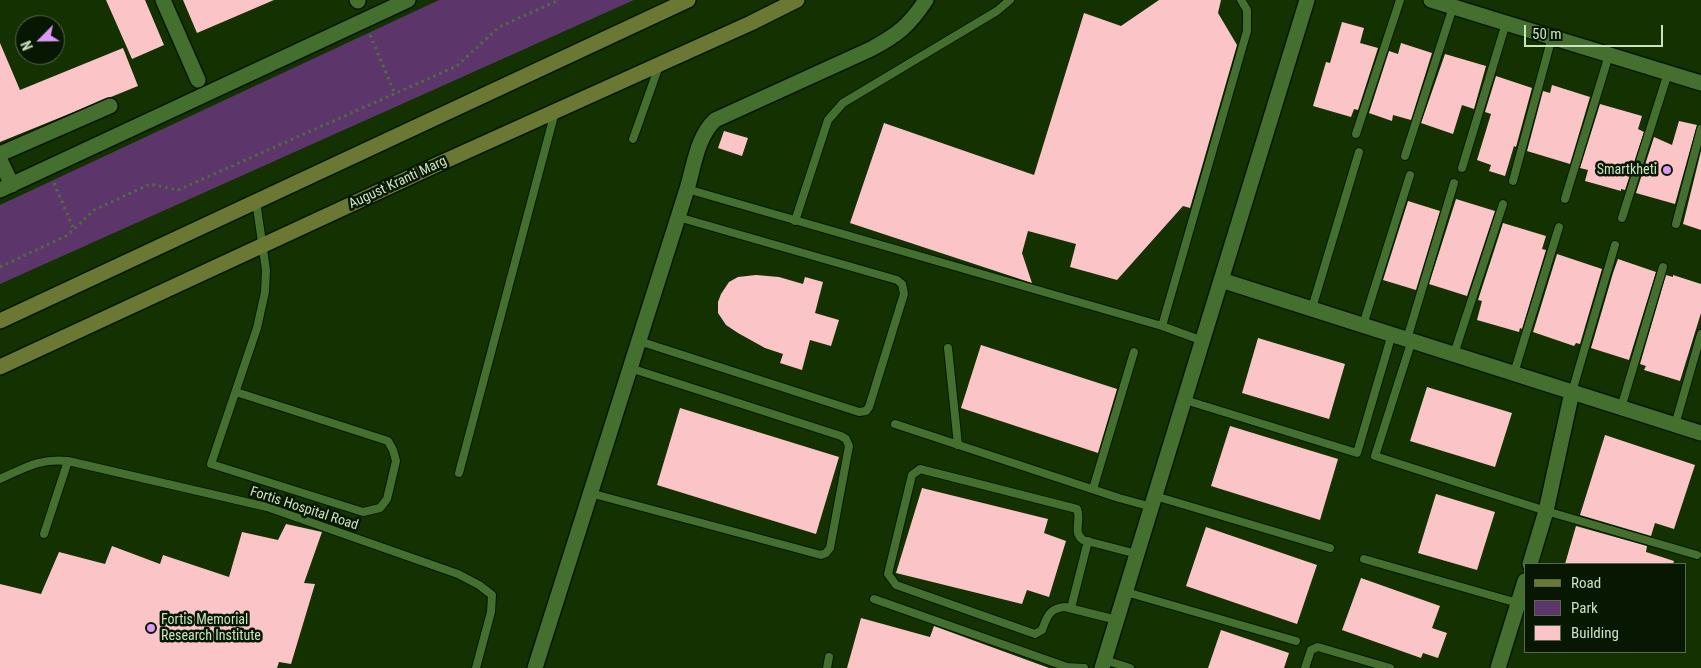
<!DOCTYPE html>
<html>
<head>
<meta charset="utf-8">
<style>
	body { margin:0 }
	#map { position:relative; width:1701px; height:668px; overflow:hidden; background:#143201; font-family:"Roboto Condensed",sans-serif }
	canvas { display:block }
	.legend { position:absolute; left:1524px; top:563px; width:162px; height:90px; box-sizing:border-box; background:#071701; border:1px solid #55694e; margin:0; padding:6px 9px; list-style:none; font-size:15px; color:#cbe3c1 }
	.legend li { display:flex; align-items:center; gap:10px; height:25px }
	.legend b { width:25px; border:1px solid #55694e }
	.north { position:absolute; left:15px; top:15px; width:50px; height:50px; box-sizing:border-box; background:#071701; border:1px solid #55694e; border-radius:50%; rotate:247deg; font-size:14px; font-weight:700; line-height:20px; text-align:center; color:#cbe3c1 }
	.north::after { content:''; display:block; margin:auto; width:18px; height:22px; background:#db99f5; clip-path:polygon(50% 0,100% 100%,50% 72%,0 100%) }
	.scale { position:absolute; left:1524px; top:25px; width:139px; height:22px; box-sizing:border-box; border:2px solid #cbe3c1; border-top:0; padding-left:6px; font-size:15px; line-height:18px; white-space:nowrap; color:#cbe3c1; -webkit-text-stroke:4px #071701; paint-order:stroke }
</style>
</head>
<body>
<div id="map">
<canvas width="1701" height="668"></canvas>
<ul class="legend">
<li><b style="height:6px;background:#6a7834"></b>Road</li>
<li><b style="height:14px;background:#5c356b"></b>Park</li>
<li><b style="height:14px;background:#fbc4c6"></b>Building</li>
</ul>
<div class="north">N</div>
<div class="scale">50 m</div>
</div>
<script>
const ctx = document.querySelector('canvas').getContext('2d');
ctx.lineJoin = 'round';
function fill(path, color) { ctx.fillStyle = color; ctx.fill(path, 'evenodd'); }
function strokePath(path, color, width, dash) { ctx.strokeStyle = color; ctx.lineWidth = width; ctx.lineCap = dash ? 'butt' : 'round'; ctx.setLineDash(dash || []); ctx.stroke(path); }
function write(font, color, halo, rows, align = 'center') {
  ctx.font = font + ' "Roboto Condensed",sans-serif'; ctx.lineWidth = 5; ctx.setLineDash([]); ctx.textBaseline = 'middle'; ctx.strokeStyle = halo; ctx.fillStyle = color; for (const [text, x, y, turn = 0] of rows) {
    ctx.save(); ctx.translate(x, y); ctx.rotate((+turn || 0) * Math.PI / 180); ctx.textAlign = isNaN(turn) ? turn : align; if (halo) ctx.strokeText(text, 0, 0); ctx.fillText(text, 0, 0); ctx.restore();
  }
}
fill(new Path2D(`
	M439,0H634L0,284V205Z`), '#5c356b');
fill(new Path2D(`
	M106,0H145L164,45L132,59Z
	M183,0H274L197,33Z
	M1159,0H1221L1218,13L1237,45L1190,208L1183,206L1117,280L1070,267L1076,244L1028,231L1022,253L1032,283L850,223L884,123L1034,175L1084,13L1121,26Z
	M1342,22L1364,28L1360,43L1378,48L1358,110L1354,109L1351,117L1313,106L1326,62L1330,63Z
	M0,43L20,90L123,48L138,86L0,142Z
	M1401,43L1432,53L1411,120L1393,115L1392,121L1369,113L1389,51L1398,54Z
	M1445,54L1486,66L1474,109L1462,105L1453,134L1421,123Z
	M1496,76L1532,88L1516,147L1514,146L1505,176L1489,171L1491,165L1477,160L1491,114L1485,112Z
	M1552,85L1590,97L1570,164L1527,151L1543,91L1550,93Z
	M1600,104L1642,116L1638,129L1644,132L1625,190L1621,189V191L1585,181L1588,170L1580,168Z
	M1679,121L1697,125L1675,204L1636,193L1654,137L1672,145Z
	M724,131L748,138L742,156L718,148Z
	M1701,151V230L1683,224Z
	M1456,199L1495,211L1467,296L1429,284Z
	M1408,201L1440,211L1416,290L1383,280Z
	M1503,223L1546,236L1542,249L1546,250L1522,329L1520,328L1519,332L1477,320L1482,301L1478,300Z
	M1557,254L1602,269L1580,344L1576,343L1574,346L1533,332Z
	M1618,259L1656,272L1629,360L1591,348L1613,273Z
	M756,275L779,277L803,284L805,277L823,282L815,313L839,320L831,346L810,340L802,370L780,363L783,354L765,348L738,333L726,325L718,313V302L721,294L729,282L738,277Z
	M1666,275L1673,277V275L1701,284V313L1680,381L1644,370L1646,366L1640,364Z
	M1258,338L1345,364L1329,419L1242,393Z
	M981,345L1117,389L1098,453L961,408Z
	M1427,387L1512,413L1495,467L1410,441Z
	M680,408L839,457L816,534L657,485Z
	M1230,426L1338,459L1320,520L1211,486Z
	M1605,435L1695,465L1674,529L1655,523L1651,536L1580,515Z
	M922,488L1048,519L1044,533L1066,541L1049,597L1027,590L1022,604L896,573Z
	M1436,494L1495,512L1477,570L1418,553Z
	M286,524L322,532L304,583L315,584L291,664L279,662L277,668H0V584L41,594L59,552L105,564L112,546L160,564L163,555L229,577L242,532L278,540Z
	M1576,526L1647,546L1646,552L1674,561L1673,564H1565Z
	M1206,527L1317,565L1297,624L1186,586Z
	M1361,578L1440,606L1432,628L1447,633L1438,658L1423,653L1421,658L1342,630Z
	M861,618L930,637L934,626L1049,668H847Z
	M1221,630L1289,653L1284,668H1208Z`), '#fbc4c6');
const lane = new Path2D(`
	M1356,134L1400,0
	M633,139L659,66
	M1405,156L1453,7
	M1462,168L1506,23
	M1513,181L1552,37
	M687,189L1162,326L1203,341
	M1565,199L1609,55
	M1622,218L1668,73
	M795,221L828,120L843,103L997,11L1010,0
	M1676,224L1701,129
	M1312,308L1359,152
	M1363,325L1410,175
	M1162,326L1247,31V10L1241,0
	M1407,339L1454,183
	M1412,340L1375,456L1546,511L1697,555
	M639,341L859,412L866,411L869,407L904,294L902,284L897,280L678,217
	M948,348L958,445
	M1454,354L1503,204
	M1514,373L1559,227
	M236,392L388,441L393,450L396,461L387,499L380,508L363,512L211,464L257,328L265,292L266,270L256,201
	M1572,392L1615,245
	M1185,400L1357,453L1392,334
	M1621,408L1663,267
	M895,424L1119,498L1152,507
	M1675,425L1701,334
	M459,473L555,112
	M0,479C25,468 39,458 68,461L267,507L458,574L479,585L492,595L491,612L476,668
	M1093,489L1134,352
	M590,493L821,555L826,553L830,548L849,446L846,439L841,436L630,368
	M1155,496L1330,548
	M44,534L68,461
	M1364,559L1521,604
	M1126,592L1296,641
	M874,599L1067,667L1084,668
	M1071,608L1088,541
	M1117,620L1065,607C1049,608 1047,617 1042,630L1035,634L896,585L888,574L912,475L920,469L1077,509C1082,520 1072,532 1083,540L1137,554
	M1105,660L1130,668
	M827,668L829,657
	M1305,668L1311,650L1318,647L1390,668`);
const street = new Path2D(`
	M163,0L198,80
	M357,0L358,1
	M1431,0L1701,83
	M0,154L110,106
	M0,160L12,185
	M0,190L408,0
	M1221,280L1701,433
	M1530,564L1546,511L1572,392
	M535,668L687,189C694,166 697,137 715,120L871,49C897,35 909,26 926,0
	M1102,668L1307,0
	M1498,668L1525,581`);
const secondary = new Path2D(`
	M0,321L688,0
	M0,367L434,166L751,23L797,0`);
strokePath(lane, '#041800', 10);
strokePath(street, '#041800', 18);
strokePath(secondary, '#041800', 18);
strokePath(new Path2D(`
	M370,35L395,94
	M54,183L74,230
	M0,267L68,235L94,210L150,184L178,190L457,66L499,27L559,0`), '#506c3f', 3, [2.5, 4]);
strokePath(lane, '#456f2f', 8);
strokePath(street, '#456f2f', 15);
strokePath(secondary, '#6a7834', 15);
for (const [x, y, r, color] of [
	[1667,170,5,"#db99f5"],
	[151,628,5,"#db99f5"]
]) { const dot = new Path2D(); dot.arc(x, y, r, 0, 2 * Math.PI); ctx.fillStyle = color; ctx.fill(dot); strokePath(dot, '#071701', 2); }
write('14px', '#cbe3c1', '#071701', [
	["Smartkheti",1657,170],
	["Fortis Memorial",161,620,"left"],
	["Research Institute",161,636,"left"]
], 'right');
write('14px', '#cbe3c1', '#071701', [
	["August Kranti Marg",398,183,-25],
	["Fortis Hospital Road",304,509,18]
]);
</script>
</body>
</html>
